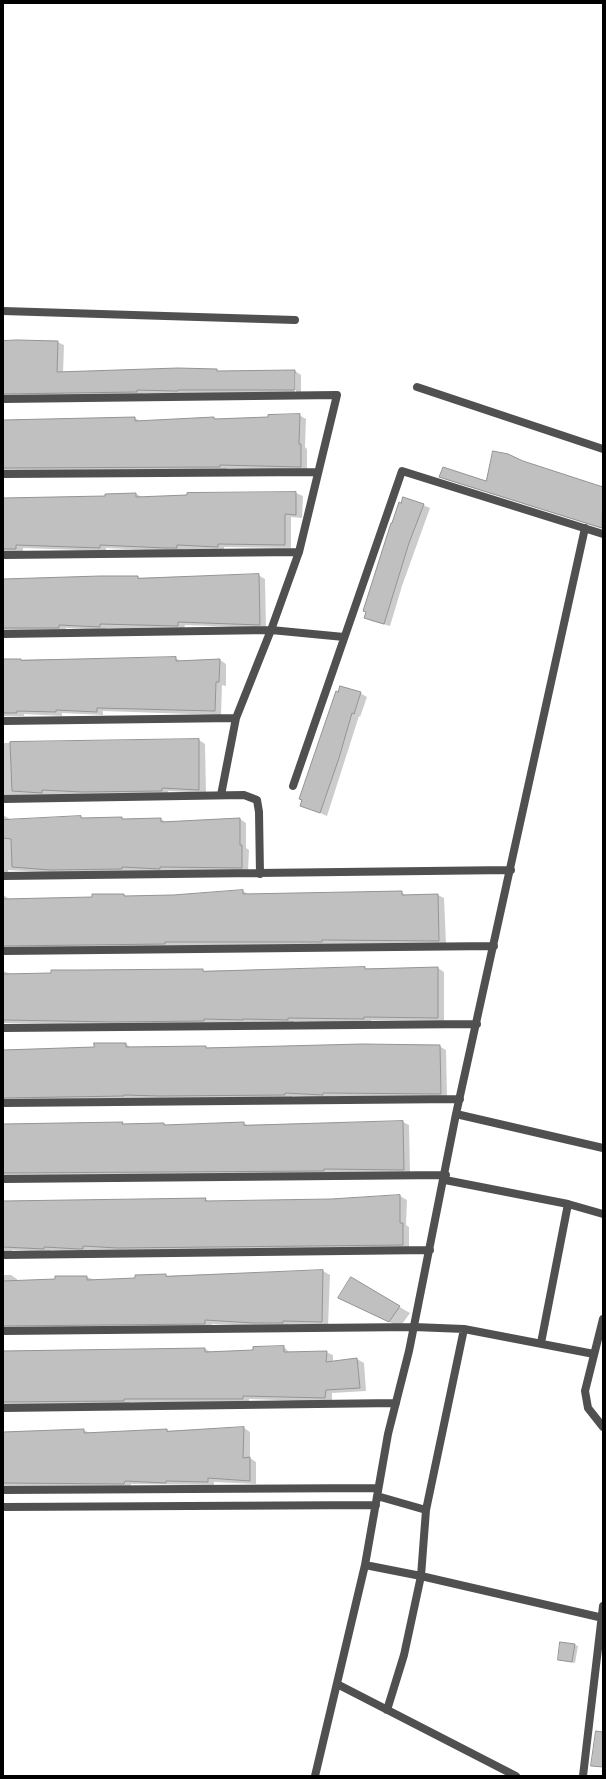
<!DOCTYPE html>
<html>
<head>
<meta charset="utf-8">
<style>
	body { margin:0 }
	#map { position:relative; width:606px; height:1779px; overflow:hidden; background:#fff; font-family:Montserrat,sans-serif }
	canvas { display:block }
	.frame { position:absolute; inset:0; border:4px solid #000; pointer-events:none }
</style>
</head>
<body>
<div id="map">
<canvas width="606" height="1779"></canvas>
<div class="frame"></div>
</div>
<script>
const ctx = document.querySelector('canvas').getContext('2d');
ctx.lineJoin = 'round';
function fill(path, color) { ctx.fillStyle = color; ctx.fill(path, 'evenodd'); }
function strokePath(path, color, width, dash) { ctx.strokeStyle = color; ctx.lineWidth = width; ctx.lineCap = dash ? 'butt' : 'round'; ctx.setLineDash(dash || []); ctx.stroke(path); }
fill(new Path2D(`
	M3,342H57L64,345L63,373L216,370L221,372L295,371L301,375V393H296V374H294V393L184,395L143,393V395L3,397Z
	M299,415L306,419L305,447L307,449V470L227,468V470L3,474V422L135,418L140,421L213,418L217,419L269,418Z
	M538,467L603,488V529L447,480L441,477L487,482Z
	M296,493L303,496L302,518L291,517V548L224,547V550L183,549V551H172L106,548V551L23,548V553L3,552V499L106,497L136,494L142,497L188,496V494Z
	M423,505L430,508L402,586L390,626L371,621L365,617L367,612L364,611L391,524Z
	M258,575L265,579L266,628L185,625L184,629L106,628V630L66,628V631L3,632V580L100,577H138L141,579Z
	M175,658L181,661L220,660L226,664V686L222,685L221,715L103,711V715L62,713V716L24,714V716H3V660Z
	M360,693L367,697L360,717L359,716L327,816L301,805Z
	M199,740L205,744L206,793L168,791V794L3,795V743Z
	M5,816L11,820L81,817L85,819L122,818L126,820L161,819L166,822L240,819L246,823V848L249,850L248,871L166,870V872L57,873L8,870V874H3V817Z
	M243,891L250,895L401,892L407,896L438,895L444,898L446,944L3,949V895L11,900L93,898L124,895L128,897L173,896Z
	M438,968L444,972V1021L371,1020V1023L294,1021V1023L120,1025L3,1023V971L13,975L202,970L206,972L282,969Z
	M126,1044L132,1048L439,1046L446,1050L447,1097L330,1096V1098L292,1096V1098L167,1099L130,1098V1100L3,1103V1050L95,1048Z
	M403,1122L409,1125L410,1173L331,1172V1174L3,1178V1125L122,1123L126,1125L164,1124L167,1126L244,1123L249,1126Z
	M400,1196L407,1200L406,1225L409,1227V1248L124,1251L89,1250V1252L50,1250V1252L12,1250V1253H3V1202L205,1199L211,1202L331,1200Z
	M323,1271L330,1275L328,1326L289,1324V1326H261L212,1324V1327L3,1330V1275H11L17,1279V1281L56,1280L87,1277L94,1280L136,1279L166,1275L169,1277Z
	M351,1279L410,1313L400,1327L339,1298Z
	M284,1347L290,1353L326,1352L333,1355V1363L357,1359L364,1363L366,1391L332,1393V1402L249,1399V1403L130,1402V1404L3,1406V1351L205,1349L211,1352L254,1351V1348Z
	M244,1428L250,1432V1458L256,1462V1484L214,1482V1485L131,1484V1487L3,1488V1432L6,1433L83,1430L90,1433L167,1430L171,1432Z
	M575,1645L578,1646L575,1663L559,1660Z`), '#0003');
const building = new Path2D(`
	M17,340L58,341L57,372L178,368L217,369V371L295,370V390H178V391H174L137,390V392L3,394V341Z
	M300,414L299,444H301V467L220,465V467L3,468V420L135,417V421L214,417V419L268,417V415Z
	M493,451L508,454L523,461L603,487L602,528L439,477L443,467L486,481Z
	M296,492V515L285,514V545L218,544V547L177,545V548H165L100,545V548L16,545V549H3V498L105,496V494L136,493V497L187,495V493Z
	M403,497L424,504L409,543L384,624L364,618L366,612L363,611L391,523H392L399,502L401,503Z
	M259,574L260,625L178,622V626L100,624V627L59,625V628H3V579L100,576H138V578Z
	M176,657V661L220,659L219,682H216L215,711L97,708V712L56,710V712L17,711V713H3V659H21V660Z
	M340,686L361,692L354,714L352,713L339,758L320,813L300,806L302,800L299,799L336,691L338,692Z
	M199,739V790L162,788V791L82,792L42,790V793L12,791L10,742Z
	M81,816V818L122,817V819L161,818V822L240,818V845H242V868L160,867V869L122,867V869L50,870L12,867L11,839L3,838V820Z
	M243,890V894L402,891V895L438,894L439,941L322,940V942H165V944L3,946V899L92,897V894H124V896L173,895Z
	M365,967V969L438,967V1018L364,1017V1019L288,1018V1020L243,1019V1020L204,1019V1021L113,1022L3,1020V974L51,973V970H83L203,969V971Z
	M94,1043H126V1047L206,1046V1048L362,1044L440,1045L441,1094L323,1093V1095L285,1093V1095L160,1096L124,1095V1096L3,1098V1050L94,1047Z
	M403,1121L404,1170L324,1169V1171L3,1173V1124L123,1122L122,1124L164,1123V1125L244,1122V1125Z
	M400,1195V1223H403V1245L117,1248L83,1246V1249H79L44,1247V1249L3,1247V1201L206,1198L205,1201L331,1199Z
	M323,1270L322,1322L283,1321V1323H254L205,1320V1324L3,1326V1281L55,1279V1276H87V1280L135,1278V1275L166,1274V1276Z
	M351,1277L400,1306L389,1322L338,1298Z
	M284,1346V1352L327,1351L326,1362L357,1358L360,1388L326,1390L325,1398L243,1396V1399H124V1401L3,1402V1351L205,1348V1352L253,1350V1347Z
	M244,1427L243,1458L250,1457V1481L208,1478V1482L166,1481V1483L125,1481L124,1484L3,1483V1432L84,1429V1433L167,1429V1431Z
	M560,1642L575,1644L572,1662L558,1660Z
	M596,1731L603,1732V1767L591,1766Z`);
fill(building, '#c0c0c0');
strokePath(building, '#949494', 1);
strokePath(new Path2D(`
	M3,311L295,320
	M417,387L603,449
	M3,399L337,395L299,552L271,630L236,718L221,795
	M3,474L318,472
	M3,555L299,552
	M3,634L271,630L344,637
	M3,721L236,718
	M293,786L402,471L603,534
	M3,799L244,795L257,800L259,812L260,874
	M3,876L511,870
	M3,951L494,946
	M3,1028L477,1024
	M3,1103L460,1099
	M456,1114L603,1148
	M3,1179L446,1175
	M445,1180L568,1204L603,1214
	M3,1255L430,1250
	M603,1319L585,1391L588,1408L603,1427
	M464,1329L594,1354
	M3,1331L414,1327L464,1329L426,1510L421,1576L404,1655L387,1710
	M541,1343L568,1204
	M3,1408L396,1403
	M3,1490L378,1488
	M377,1496L426,1510
	M3,1507L376,1505
	M365,1565L421,1576L603,1618
	M337,1684L516,1776
	M315,1776L365,1565L388,1434L409,1351L456,1114L585,528
	M583,1776L603,1606`), '#505050', 8);
</script>
</body>
</html>
